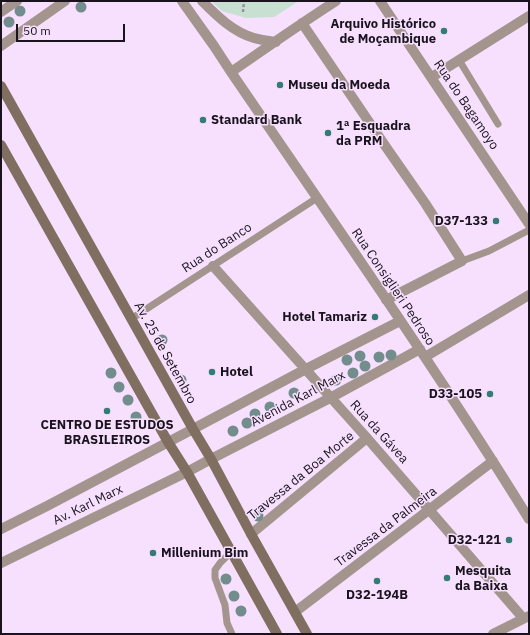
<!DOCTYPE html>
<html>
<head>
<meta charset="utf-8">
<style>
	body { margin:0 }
	#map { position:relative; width:530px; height:635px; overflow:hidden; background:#f6e0fe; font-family:"IBM Plex Sans",sans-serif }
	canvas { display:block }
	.frame { position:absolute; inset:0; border:2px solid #1a121d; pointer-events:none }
	.scale { position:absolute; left:16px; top:24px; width:109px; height:18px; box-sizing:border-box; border:2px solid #1a121d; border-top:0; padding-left:5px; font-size:12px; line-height:14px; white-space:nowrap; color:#1a121d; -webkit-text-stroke:3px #f6e0fe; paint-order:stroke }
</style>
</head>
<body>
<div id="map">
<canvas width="530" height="635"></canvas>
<div class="frame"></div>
<div class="scale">50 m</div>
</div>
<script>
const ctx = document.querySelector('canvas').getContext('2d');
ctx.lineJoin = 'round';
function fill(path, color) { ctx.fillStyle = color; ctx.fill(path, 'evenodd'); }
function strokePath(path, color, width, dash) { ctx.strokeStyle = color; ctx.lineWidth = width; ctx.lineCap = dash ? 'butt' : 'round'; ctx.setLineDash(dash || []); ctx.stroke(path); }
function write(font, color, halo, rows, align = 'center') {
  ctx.font = font + ' "IBM Plex Sans",sans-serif'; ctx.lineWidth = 3; ctx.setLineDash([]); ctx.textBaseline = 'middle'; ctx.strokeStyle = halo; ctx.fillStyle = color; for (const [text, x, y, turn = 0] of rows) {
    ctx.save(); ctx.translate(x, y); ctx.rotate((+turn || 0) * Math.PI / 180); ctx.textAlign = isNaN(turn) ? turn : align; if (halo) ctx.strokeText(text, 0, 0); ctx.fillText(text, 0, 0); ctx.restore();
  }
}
fill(new Path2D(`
	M211,1H299L274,17L246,18L222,11Z`), '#c7e0d2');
strokePath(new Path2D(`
	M243,12L244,1`), '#9c8ca2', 2.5, [3, 2]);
strokePath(new Path2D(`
	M459,60L498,124
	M462,261L489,251L529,230
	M131,319L317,198
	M231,552L220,563L215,570V578L225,605L227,623L232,634`), '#a3958d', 7);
strokePath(new Path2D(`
	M182,1L214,46L231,72C332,220 435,367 529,519
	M202,1C217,16 233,32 254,38C261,40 269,41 276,42
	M380,1L529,224
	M1,12L17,1
	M302,23L386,147L425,203L462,261L386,300
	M1,46L65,1
	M231,72C266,48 300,24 336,1
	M432,77L529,16
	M213,266L367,438L523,618
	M425,357L529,295
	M193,429L306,369L400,321
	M211,459L330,398L420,349
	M251,534L367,438
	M295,612L493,461
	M493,634L529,616`), '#a3958d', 10);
strokePath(new Path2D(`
	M1,529L47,506L193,429
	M1,563L187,472L211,459`), '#a3958d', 10);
strokePath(new Path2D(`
	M1,86L193,429L211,459L251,534L307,634
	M1,145L168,442L187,472L277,634`), '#806e61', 10);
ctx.fillStyle = '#738d8d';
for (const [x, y] of [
	[81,7],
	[20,11],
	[9,22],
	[162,340],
	[391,355],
	[360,356],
	[379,357],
	[347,360],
	[365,366],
	[111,373],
	[353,373],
	[181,380],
	[336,380],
	[119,387],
	[294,393],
	[128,400],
	[270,407],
	[255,414],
	[136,417],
	[247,423],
	[233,431],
	[258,516],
	[226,579],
	[234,596],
	[241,611]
]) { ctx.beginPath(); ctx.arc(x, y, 5.5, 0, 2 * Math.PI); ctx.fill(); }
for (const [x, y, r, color] of [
	[444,31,4,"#337b74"],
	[280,85,4,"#337b74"],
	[203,120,4,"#337b74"],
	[328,133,4,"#337b74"],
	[496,221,4,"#337b74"],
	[375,317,4,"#337b74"],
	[212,372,4,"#337b74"],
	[490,394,4,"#337b74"],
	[107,411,4,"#337b74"],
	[509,540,4,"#337b74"],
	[153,553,4,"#337b74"],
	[447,578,4,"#337b74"],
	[377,581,4,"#337b74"]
]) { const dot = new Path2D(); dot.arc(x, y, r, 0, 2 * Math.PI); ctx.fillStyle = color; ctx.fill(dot); strokePath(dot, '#f6e0fe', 1.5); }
write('bold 13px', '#1a121d', '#f6e0fe', [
	["Arquivo Histórico",436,24,"right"],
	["de Moçambique",436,39,"right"],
	["Museu da Moeda",288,85],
	["Standard Bank",211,120],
	["1ª Esquadra",336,126],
	["da PRM",336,141],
	["D37-133",488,221,"right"],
	["Hotel Tamariz",367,317,"right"],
	["Hotel",220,372],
	["D33-105",482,394,"right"],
	["CENTRO DE ESTUDOS",107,425,"center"],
	["BRASILEIROS",107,440,"center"],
	["D32-121",501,540,"right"],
	["Millenium Bim",161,553],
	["Mesquita",455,571],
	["da Baixa",455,586],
	["D32-194B",377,595,"center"]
], 'left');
write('13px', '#1a121d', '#f6e0fe', [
	["Rua do Bagamoyo",466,105,56],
	["Rua do Banco",217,248,-33],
	["Rua Consiglieri Pedroso",393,287,56],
	["Av. 25 de Setembro",165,353,61],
	["Avenida Karl Marx",298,399,-28],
	["Rua da Gávea",379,432,48],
	["Travessa da Boa Morte",301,476,-39],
	["Av. Karl Marx",88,505,-26],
	["Travessa da Palmeira",386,527,-37]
]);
</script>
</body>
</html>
